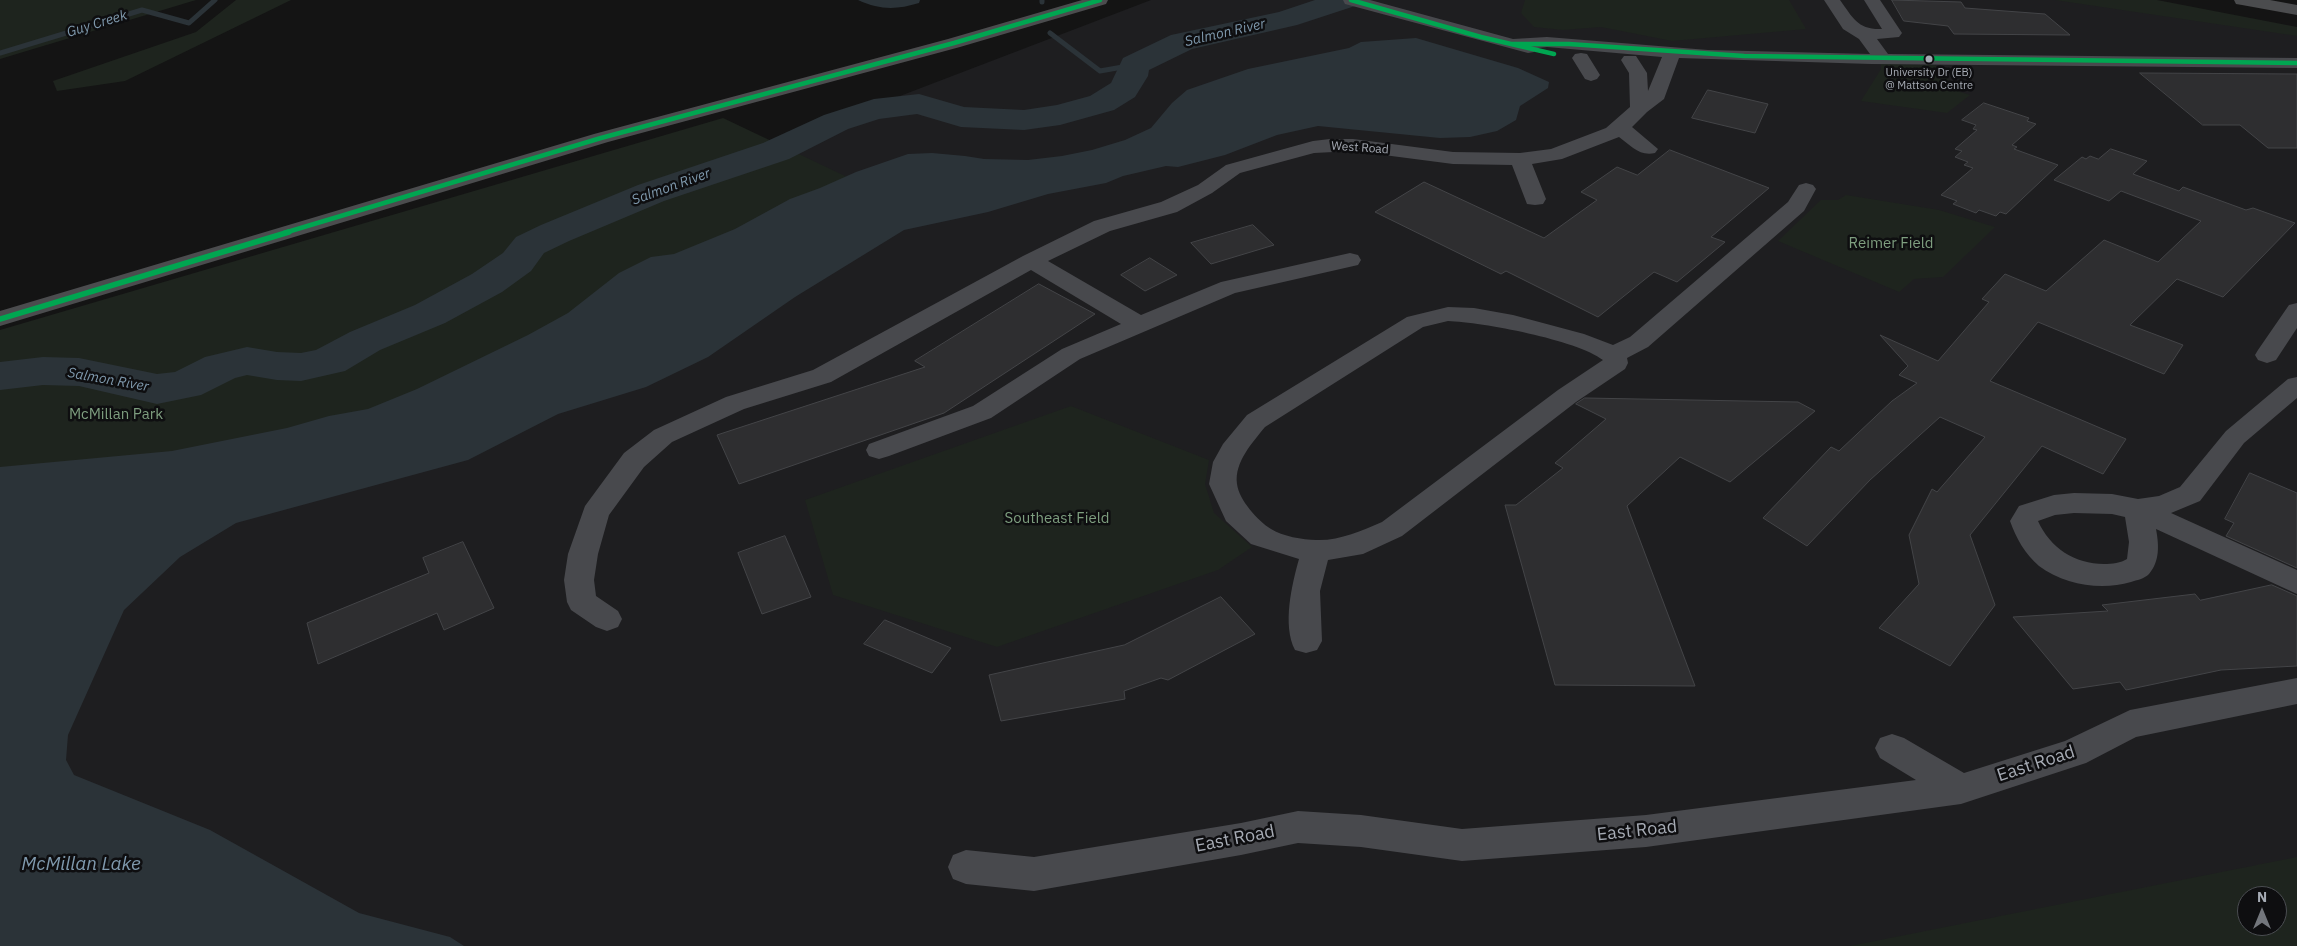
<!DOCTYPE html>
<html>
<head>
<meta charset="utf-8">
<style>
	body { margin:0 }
	#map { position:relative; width:2297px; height:946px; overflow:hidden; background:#141414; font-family:"IBM Plex Sans",sans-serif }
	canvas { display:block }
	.north { position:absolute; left:2237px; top:886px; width:50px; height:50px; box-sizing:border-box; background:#0e0e10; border:1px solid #4b4d52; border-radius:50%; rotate:0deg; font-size:14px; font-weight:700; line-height:20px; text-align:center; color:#a6abb4 }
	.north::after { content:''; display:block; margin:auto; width:18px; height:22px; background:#73767c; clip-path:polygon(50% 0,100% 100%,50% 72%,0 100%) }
</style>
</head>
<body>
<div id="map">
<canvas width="2297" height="946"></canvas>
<div class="north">N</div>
</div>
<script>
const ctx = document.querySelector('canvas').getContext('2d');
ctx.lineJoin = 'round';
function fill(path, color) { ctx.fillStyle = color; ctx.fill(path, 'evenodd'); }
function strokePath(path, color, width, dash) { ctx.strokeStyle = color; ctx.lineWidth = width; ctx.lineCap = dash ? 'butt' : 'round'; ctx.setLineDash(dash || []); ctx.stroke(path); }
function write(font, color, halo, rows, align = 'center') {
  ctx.font = font + ' "IBM Plex Sans",sans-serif'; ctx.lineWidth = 5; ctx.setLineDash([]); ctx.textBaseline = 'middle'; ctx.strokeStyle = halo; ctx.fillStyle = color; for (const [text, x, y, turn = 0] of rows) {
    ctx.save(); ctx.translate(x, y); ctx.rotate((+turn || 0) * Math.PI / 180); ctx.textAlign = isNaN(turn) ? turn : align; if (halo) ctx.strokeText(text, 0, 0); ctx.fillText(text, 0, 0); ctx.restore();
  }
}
fill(new Path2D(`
	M1151,0H2142L2297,29V946H0V613L776,151L832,122ZM2247,896H2277V926H2247Z`), '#1e1e20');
fill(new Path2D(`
	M0,0H196L0,59Z
	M236,0H291L125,81L57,91L53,81L196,32Z
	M1525,0H1789L1806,29L1672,41L1601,27L1563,30L1534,27L1521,13Z
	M2055,0H2157L2297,27V36Z
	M1881,64L1935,65L1960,92L1970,95L1947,113L1861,101L1881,69Z
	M723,118L883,194L0,613V330Z
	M1846,195L1939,210L1995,227L1943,277L1914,279L1899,292L1778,241L1821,200H1838Z
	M1071,406L1209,460L1205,484L1214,513L1252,547L1218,570L997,647L833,595L805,500Z
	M2297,857V946H1850ZM2247,896H2277V926H2247Z`), '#1e241e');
fill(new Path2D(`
	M858,0H920L919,3C896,10 880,10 858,0Z
	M1416,38L1518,68L1549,82L1548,88L1520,106L1516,120L1497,131L1470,137L1440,138L1318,126L1277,135L1225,155L1178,167L1166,166L1123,176L1106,183L1048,194L988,212L904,230L795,297L708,357L646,387L558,414L468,460L236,523L180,557L124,610L68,735L66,760L74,775L210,830L359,913L450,937L464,946H0V467L172,451L287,428L329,416L368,409L417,389L528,335L568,313L619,273L651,257L674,254L735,229L790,199L820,188L856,172L908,154L932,153L965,156L984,159L1028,160L1062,156L1092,150L1125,140L1151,128L1172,103L1187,90L1248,69L1349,48L1361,42Z`), '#2b3338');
strokePath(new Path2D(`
	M1042,0V2
	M1050,33L1100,71L1134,65
	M0,53L142,10L189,23L215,0`), '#2b3338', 5);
fill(new Path2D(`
	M1315,0H1360L1355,6L1297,25L1192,49L1149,70L1148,76L1135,97L1114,110L1060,125L1024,130L961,127L917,114L879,119L848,129L789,159L664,201L569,241L544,253L531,271L502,292L445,323L380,350L345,371L301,381L277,380L247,375L235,378L201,395L157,404L79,386L43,385L0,390V362L43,357L79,358L157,374L175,372L205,357L247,347L277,352L301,353L316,350L350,332L415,305L472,274L503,253L516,237L541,225L638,185L763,143L824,115L874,99L919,94L964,107L1024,110L1057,105L1090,96L1111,83L1123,58L1171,35L1279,12Z`), '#2b3338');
const building = new Path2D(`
	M1892,0L1961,2L1965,8L2045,14L2070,35L1954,34L1948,26L1904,21Z
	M2140,73L2297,74V148H2268L2240,125H2203Z
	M1708,90L1768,104L1755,133L1692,118Z
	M1984,103L2029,118L2027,121L2036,124L2012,145L2017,147L2014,149L2058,165L2006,214L2000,212L1996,216L1979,210L1976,213L1953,204L1957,201L1941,195L1973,168L1964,165L1968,162L1955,157L1962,151L1955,149L1977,130L1973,129L1976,125L1962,120Z
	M2111,149L2147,161L2133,174L2179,191L2183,187L2246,210L2253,208L2295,223L2223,297L2177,279L2130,325L2183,345L2164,374L2038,322L1990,381L2126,439L2103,474L2042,446L1970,535L1995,605L1950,666L1879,628L1919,584L1909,535L1932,489L1937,492L1985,437L1940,417L1870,480L1807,546L1763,518L1831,447L1839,451L1892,401L1917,383L1899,375L1908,366L1880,335L1938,361L1989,302L1982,299L2005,274L2046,291L2104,240L2158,262L2201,221L2121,191L2109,201L2054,180L2082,157L2086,159L2090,156L2098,159Z
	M1670,150L1769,188L1711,237L1725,242L1677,282L1654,272L1598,317L1506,271L1501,274L1375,212L1424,182L1544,238L1597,200L1581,192L1617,167L1637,175Z
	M1253,225L1274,245L1211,264L1191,243Z
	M1150,258L1177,275L1145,291L1121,275Z
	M1039,284L1095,314L944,413L739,484L717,435L925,367L915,361Z
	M1585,398L1798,402L1815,411L1730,482L1680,457L1627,506L1695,686L1555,685L1505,505H1516L1563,468L1555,463L1606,419L1576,404Z
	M2250,473L2297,493V568L2226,536L2234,523L2225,519Z
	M785,536L811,597L762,614L738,553Z
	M463,542L494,608L444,630L437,613L318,664L307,623L429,573L423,558Z
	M2272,585L2297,596V666L2221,670L2126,690L2120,682L2073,689L2013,617L2108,611L2102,605L2195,594L2200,600Z
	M1221,597L1255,634L1168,680L1161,678L1124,691L1125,699L1001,721L989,675L1124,645Z
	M885,620L951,648L932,673L864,644Z`);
fill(building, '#2e2e30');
strokePath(building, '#434447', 1);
fill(new Path2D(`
	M1343,0H1370L1513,39L1547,37L1708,50L1870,54L1859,39L1843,29L1824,0H1840C1853,18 1858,30 1882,29L1864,0H1880L1902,33L1899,37L1877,39L1888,54L2297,58V68L1871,64L1679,58L1664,99L1647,112L1632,127L1658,149L1655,153C1640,157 1630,145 1619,137L1562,159L1532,164L1546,199L1543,204L1535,205L1527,204L1512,165L1453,164L1353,151L1314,153L1240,173L1212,193L1177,212L1110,231L1048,261L1141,315L1221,282L1350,253L1358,255L1361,260L1358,265L1235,293L1080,359L991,418L889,456L879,459L869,456L866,450L869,444L973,406L1062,349L1121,324L1031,270L831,382L744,409L672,442L644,467L609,515L598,554L594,580L596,596L618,611L622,619L618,627L607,631L596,627L571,610L567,602L564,580L568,554L585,506L624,453L654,430L726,397L813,370L1023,256L1094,221L1161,202L1198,185L1226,165L1313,141L1330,139H1353L1453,152L1520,153L1551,149L1606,128L1630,107L1629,73L1621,60L1624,56H1636L1647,73L1648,91L1662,57L1547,47L1537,48L1534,52L1528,53L1345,4Z
	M1581,53L1587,54L1600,75L1597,79L1591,81L1585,79L1572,58L1575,54Z
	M1806,183L1813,185L1816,189L1804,211L1648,347L1627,358L1628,363L1625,369L1576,402L1402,536L1363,554L1328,560L1320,591L1322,641L1317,650L1306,653L1295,650C1282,625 1292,584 1299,559L1251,544L1226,521L1209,484L1213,462L1223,444L1247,415L1407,317L1448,307L1474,308L1513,315L1584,334L1613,345L1630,337L1788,202L1799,185ZM1448,321C1482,322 1577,340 1603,360L1558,390L1382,522C1361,531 1339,541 1316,540C1303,540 1282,536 1271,529C1258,521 1239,500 1237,484C1234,462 1253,442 1265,427L1423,327Z
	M2297,303V328L2276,360L2267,363L2258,360L2255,355L2258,350L2289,305Z
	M2297,377V398L2244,443L2200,501L2171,513L2297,570V594L2156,529C2159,545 2160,561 2149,574C2144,579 2137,580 2131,582C2101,591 2065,585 2039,566C2025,554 2016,538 2010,521L2019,506L2054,495L2074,493L2112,494L2138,499L2159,496L2180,487L2226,431L2288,379ZM2074,513L2112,514L2125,517L2129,542L2127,559C2121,563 2112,564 2104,564C2075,564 2050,548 2038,521L2055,515Z
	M2297,678V704L2136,737L2086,763L1961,804L1646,847L1462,861L1361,847L1298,843L1241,855L1034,891L966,884L953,879L948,867L953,855L966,850L1034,857L1241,823L1298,811L1361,815L1462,829L1646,815L1916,780L1880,758L1875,748L1880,738L1892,734L1904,738L1964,773L2065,741L2130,710Z`), '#48494d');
fill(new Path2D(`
	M1082,0H1108L1106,4L960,47L608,142L0,326V311L594,134L948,39Z`), '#4b4c4e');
fill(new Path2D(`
	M2234,0H2270L2297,5V15L2242,5L2236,4Z`), '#4b4c4e');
strokePath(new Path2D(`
	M1351,0L1481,37L1554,54
	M1511,44H1569L1744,56L2297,63
	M284,233L601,138L954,43L1100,0`), '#00a651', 4.5);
strokePath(new Path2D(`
	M0,319L289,232`), '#00a651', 5.5);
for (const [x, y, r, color] of [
	[1929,59,4.5,"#a6abb4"]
]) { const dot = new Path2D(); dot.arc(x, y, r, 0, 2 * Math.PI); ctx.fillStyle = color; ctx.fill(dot); strokePath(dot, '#0e0e10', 2); }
write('11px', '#a6abb4', '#0e0e10', [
	["University Dr (EB)",1929,73],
	["@ Mattson Centre",1929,86]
]);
write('12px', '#a6abb4', '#0e0e10', [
	["West Road",1360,148,4]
]);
write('italic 14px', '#7f99ad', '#0e0e10', [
	["Guy Creek",97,24,-17],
	["Salmon River",1225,33,-13],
	["Salmon River",671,187,-20],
	["Salmon River",108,380,10]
]);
write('15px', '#7e9e7f', '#0e0e10', [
	["Reimer Field",1891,244],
	["McMillan Park",116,415],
	["Southeast Field",1057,519]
]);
write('18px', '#a6abb4', '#0e0e10', [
	["East Road",2036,764,-18],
	["East Road",1637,831,-6],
	["East Road",1235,839,-11]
]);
write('italic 19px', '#7f99ad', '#0e0e10', [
	["McMillan Lake",81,865]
]);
</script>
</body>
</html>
